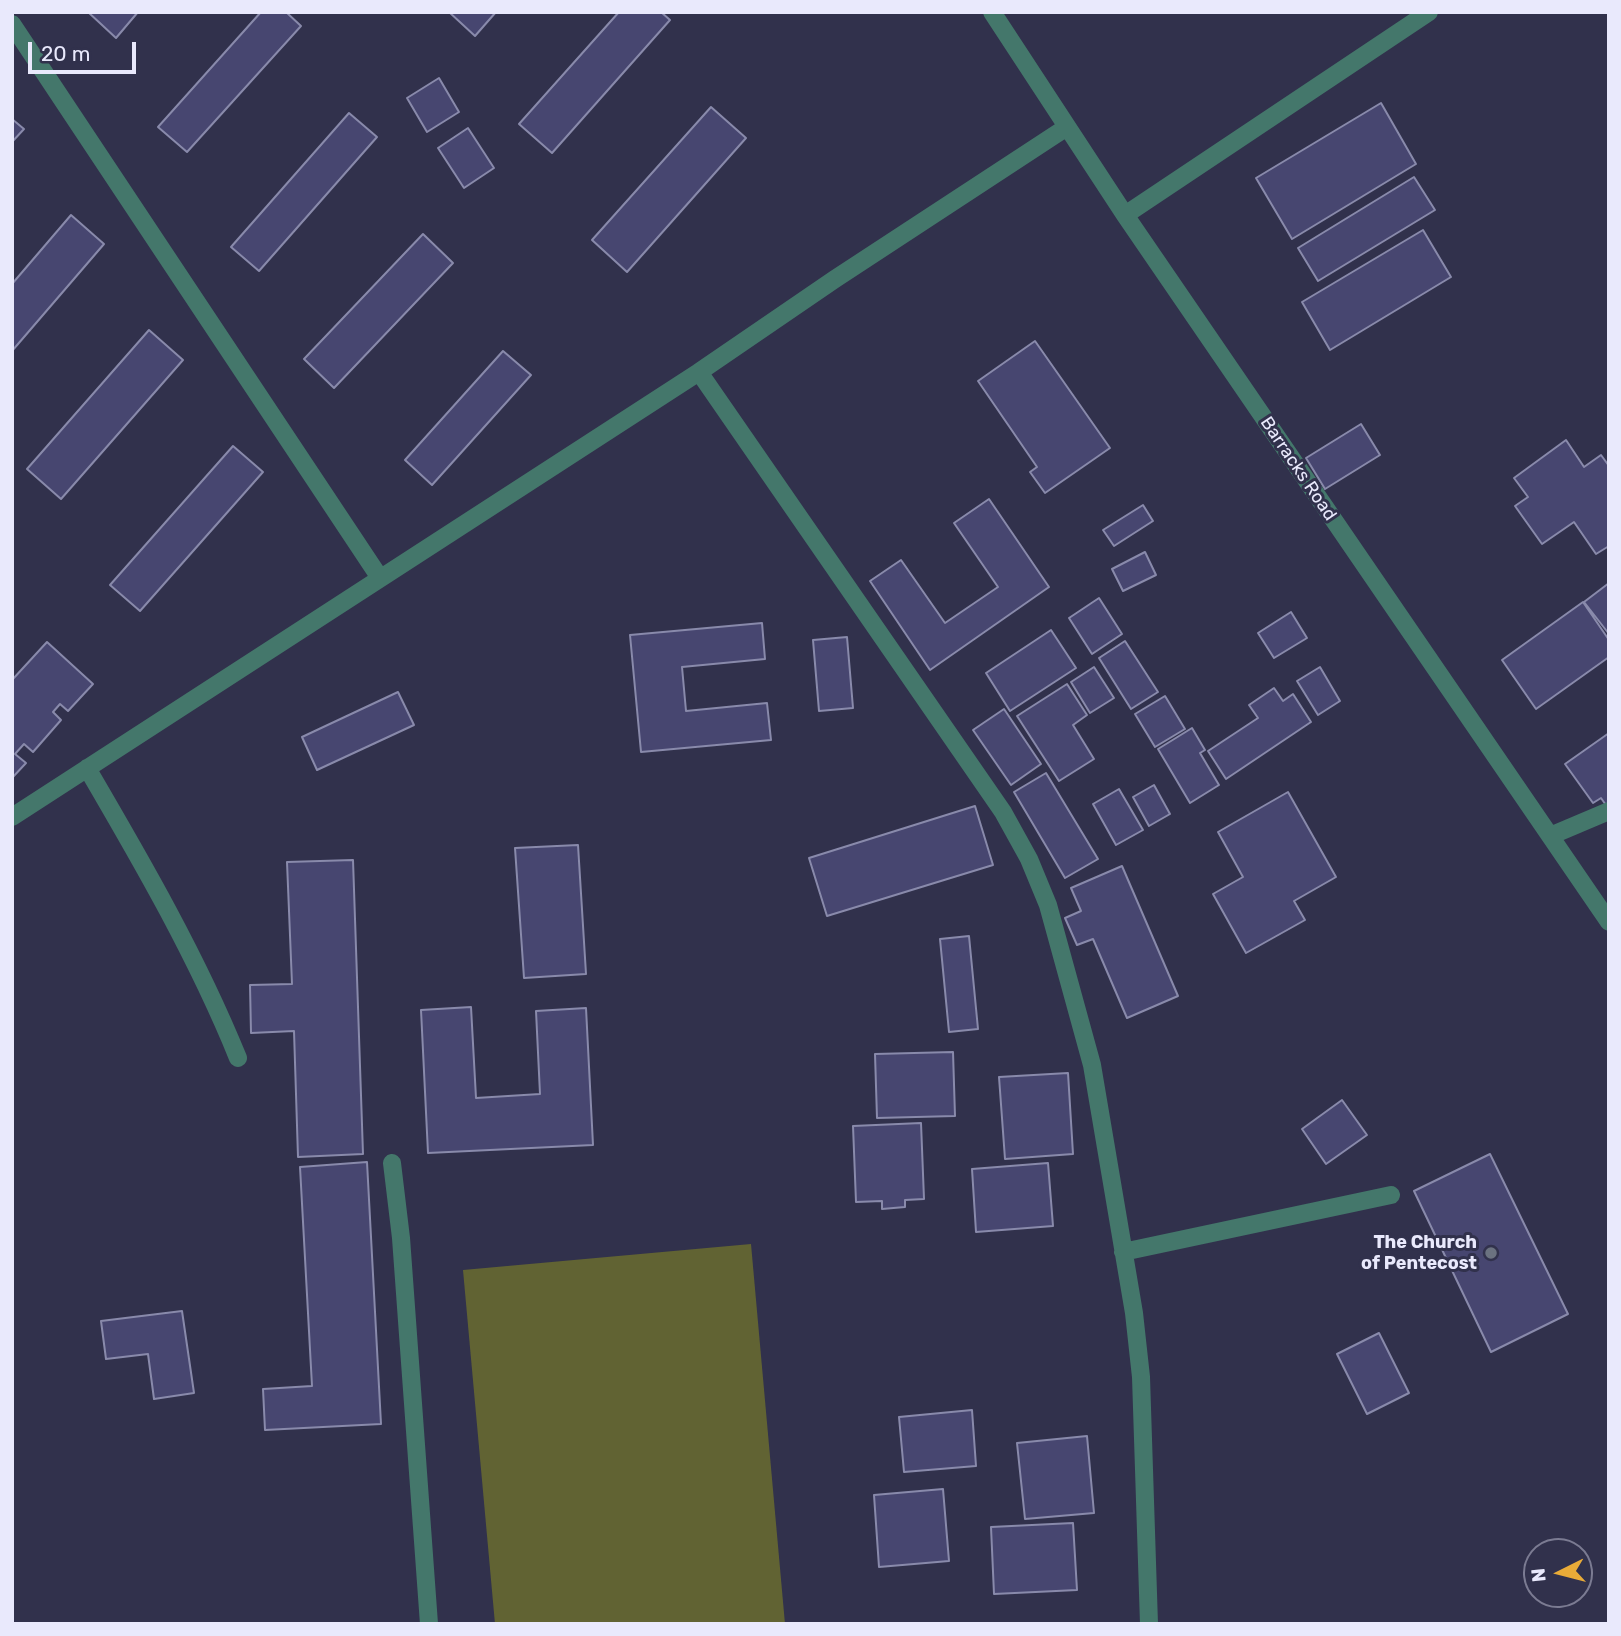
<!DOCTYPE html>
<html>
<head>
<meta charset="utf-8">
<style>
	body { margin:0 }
	#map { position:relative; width:1621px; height:1636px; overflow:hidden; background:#31314c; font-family:Rubik,sans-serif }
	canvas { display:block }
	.frame { position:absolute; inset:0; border:14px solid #e9e9fc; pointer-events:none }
	.north { position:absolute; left:1523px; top:1538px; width:70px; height:70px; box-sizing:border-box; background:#31314c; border:2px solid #7b7b92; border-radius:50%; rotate:264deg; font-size:19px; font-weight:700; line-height:28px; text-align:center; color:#e9e9fc }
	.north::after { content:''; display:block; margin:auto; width:24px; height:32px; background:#e9ab38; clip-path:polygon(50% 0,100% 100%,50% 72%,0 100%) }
	.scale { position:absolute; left:28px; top:42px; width:108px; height:32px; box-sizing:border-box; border:4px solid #e9e9fc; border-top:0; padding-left:9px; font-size:21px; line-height:24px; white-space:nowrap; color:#e9e9fc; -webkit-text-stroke:5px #31314c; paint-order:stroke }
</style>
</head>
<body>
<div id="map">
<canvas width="1621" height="1636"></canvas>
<div class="frame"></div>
<div class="north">N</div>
<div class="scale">20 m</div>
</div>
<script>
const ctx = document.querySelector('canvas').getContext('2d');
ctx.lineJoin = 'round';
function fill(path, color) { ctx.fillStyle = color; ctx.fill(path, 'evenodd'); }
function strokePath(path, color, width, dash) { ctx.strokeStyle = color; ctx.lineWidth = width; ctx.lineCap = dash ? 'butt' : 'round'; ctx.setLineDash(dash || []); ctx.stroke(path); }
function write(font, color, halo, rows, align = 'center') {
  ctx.font = font + ' Rubik,sans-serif'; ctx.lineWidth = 6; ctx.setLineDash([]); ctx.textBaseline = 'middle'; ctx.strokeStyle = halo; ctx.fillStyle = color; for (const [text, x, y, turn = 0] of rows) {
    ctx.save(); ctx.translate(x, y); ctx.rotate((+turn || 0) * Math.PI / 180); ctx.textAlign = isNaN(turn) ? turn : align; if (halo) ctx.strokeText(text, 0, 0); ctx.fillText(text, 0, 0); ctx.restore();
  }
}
fill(new Path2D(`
	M751,1244L785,1624H495L463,1270Z`), '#616333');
const building = new Path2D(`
	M88,12H138L116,38Z
	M261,12H286L301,26L187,152L158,127Z
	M449,12H496L475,36Z
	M619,12H661L670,20L552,153L519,124Z
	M439,78L459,112L427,132L407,98Z
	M1381,103L1416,164L1292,239L1256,178Z
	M711,107L746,138L627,272L592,240Z
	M349,113L377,137L259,271L231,247Z
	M12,119L24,129L12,142Z
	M468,128L494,168L464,188L438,148Z
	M1414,177L1435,210L1318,281L1298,248Z
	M71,215L104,244L12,351V284Z
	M1423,230L1451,277L1330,350L1302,302Z
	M423,234L453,263L334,388L304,359Z
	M149,330L183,360L61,499L27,469Z
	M1035,341L1110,448L1045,493L1030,472L1037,467L978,381Z
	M503,351L531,375L432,485L405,460Z
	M1361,424L1380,455L1325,489L1306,458Z
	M1566,440L1584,467L1601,455L1609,466V546L1596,554L1574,522L1542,544L1515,506L1528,497L1514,478Z
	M233,446L263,472L140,611L110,585Z
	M989,499L1049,587L930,670L870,581L901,560L945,623L998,587L954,523Z
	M1143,505L1153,521L1114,546L1103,530Z
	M1145,552L1156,575L1123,591L1112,569Z
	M1609,583V634L1584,602Z
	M1099,598L1122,634L1092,654L1069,618Z
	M1583,602L1609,640V657L1536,709L1502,660Z
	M1291,612L1307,638L1274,658L1258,633Z
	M762,623L765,659L682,667L686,711L767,703L771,740L641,752L630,635Z
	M1051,630L1076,668L1010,711L986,673Z
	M847,637L853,708L819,711L813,640Z
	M1125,641L1158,692L1131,709L1099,658Z
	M47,642L93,684L68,711L60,704L53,712L61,720L33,752L24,744L15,754L26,763L12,778V680Z
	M1094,667L1114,698L1090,713L1071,682Z
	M1320,667L1340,701L1318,715L1297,681Z
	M1067,684L1087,715L1073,725L1094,759L1059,781L1017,716Z
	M1274,688L1283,701L1293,694L1311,722L1226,779L1208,751L1258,718L1249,705Z
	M398,692L414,725L317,770L302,737Z
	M1165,696L1185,729L1155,747L1135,714Z
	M1004,709L1041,764L1011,785L973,730Z
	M1192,728L1205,750L1200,753L1219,785L1190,803L1158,749Z
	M1609,733V807L1608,808L1601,798L1593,803L1565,764Z
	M1046,773L1098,859L1065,878L1014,792Z
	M1154,785L1170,814L1149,826L1133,797Z
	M1119,789L1143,830L1116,845L1093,804Z
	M1288,792L1336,877L1294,901L1305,920L1246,953L1213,894L1243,877L1218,832Z
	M975,806L993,865L827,916L809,858Z
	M578,845L586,974L524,978L515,848Z
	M353,860L363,1154L298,1157L294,1031L251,1033L250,985L292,984L287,862Z
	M1122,866L1178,996L1127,1018L1093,939L1077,945L1065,918L1081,911L1071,888Z
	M969,936L978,1029L949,1032L940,939Z
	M471,1007L476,1098L540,1094L536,1011L586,1008L593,1145L428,1153L421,1010Z
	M953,1052L955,1116L877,1118L875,1054Z
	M1068,1073L1073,1154L1005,1159L999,1077Z
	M1342,1100L1367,1135L1326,1164L1302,1129Z
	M921,1123L924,1199L905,1200V1207L882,1209V1201L856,1202L853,1126Z
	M1490,1154L1568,1314L1491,1352L1414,1191Z
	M367,1162L381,1424L265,1430L263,1389L312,1386L300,1167Z
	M1048,1163L1053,1226L976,1232L972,1169Z
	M182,1311L194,1393L154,1399L148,1354L106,1359L101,1321Z
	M1379,1333L1409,1393L1367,1414L1337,1354Z
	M972,1410L976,1466L904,1472L899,1417Z
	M1087,1436L1094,1513L1025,1519L1017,1443Z
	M943,1489L949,1561L879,1567L874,1495Z
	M1073,1523L1077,1590L994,1594L991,1527Z`);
fill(building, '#474670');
strokePath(building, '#898aab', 2);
strokePath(new Path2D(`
	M992,12L1125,215L1609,922
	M12,24L380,578
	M1125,215L1429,12
	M699,372L1003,812L1029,859L1048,905L1092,1065L1134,1313L1141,1377L1149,1624
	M87,768C142,862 197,957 238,1058
	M12,817L699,372L835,279L1067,127
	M1550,836L1609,811
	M392,1163L401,1238L429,1624
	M1123,1252L1391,1195`), '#44776b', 18);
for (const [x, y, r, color] of [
	[1491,1253,7,"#6b7280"]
]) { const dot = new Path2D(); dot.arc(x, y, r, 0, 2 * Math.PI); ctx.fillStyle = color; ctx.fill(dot); strokePath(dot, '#31314c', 2.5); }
write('18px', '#e9e9fc', '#31314c', [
	["Barracks Road",1298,469,56]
]);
write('bold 18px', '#e9e9fc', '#31314c', [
	["The Church",1477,1243],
	["of Pentecost",1477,1264]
], 'right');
</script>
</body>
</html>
